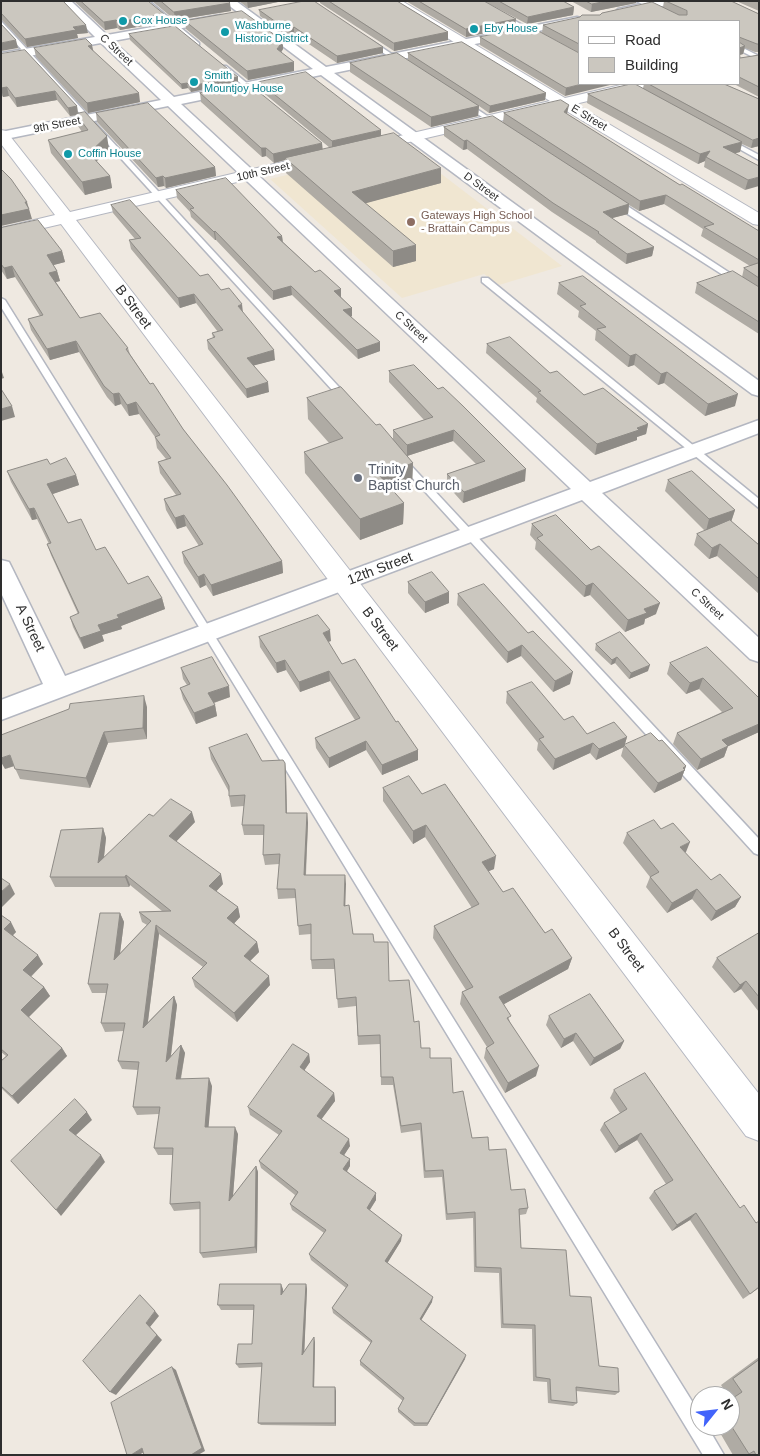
<!DOCTYPE html>
<html>
<head>
<meta charset="utf-8">
<style>
	body { margin:0 }
	#map { position:relative; width:760px; height:1456px; overflow:hidden; background:#efe9e1; font-family:Arial,sans-serif }
	canvas { display:block }
	.frame { position:absolute; inset:0; border:2px solid #2e2e2e; pointer-events:none }
	.legend { position:absolute; left:578px; top:20px; width:162px; height:65px; box-sizing:border-box; background:#fff; border:1px solid #ababab; margin:0; padding:6px 9px; list-style:none; font-size:15px; color:#2e2e2e }
	.legend li { display:flex; align-items:center; gap:10px; height:25px }
	.legend b { width:25px; border:1px solid #ababab }
	.north { position:absolute; left:690px; top:1386px; width:50px; height:50px; box-sizing:border-box; background:#fff; border:1px solid #ababab; border-radius:50%; rotate:61deg; font-size:14px; font-weight:700; line-height:20px; text-align:center; color:#2e2e2e }
	.north::after { content:''; display:block; margin:auto; width:18px; height:22px; background:#4264fb; clip-path:polygon(50% 0,100% 100%,50% 72%,0 100%) }
</style>
</head>
<body>
<div id="map">
<canvas width="760" height="1456"></canvas>
<div class="frame"></div>
<ul class="legend">
<li><b style="height:6px;background:#fff"></b>Road</li>
<li><b style="height:14px;background:#cbc7bf"></b>Building</li>
</ul>
<div class="north">N</div>
</div>
<script>
const ctx = document.querySelector('canvas').getContext('2d');
ctx.lineJoin = 'round';
function fill(path, color) { ctx.fillStyle = color; ctx.fill(path, 'evenodd'); }
function strokePath(path, color, width, dash) { ctx.strokeStyle = color; ctx.lineWidth = width; ctx.lineCap = dash ? 'butt' : 'round'; ctx.setLineDash(dash || []); ctx.stroke(path); }
function write(font, color, halo, rows, align = 'center') {
  ctx.font = font + ' Arial,sans-serif'; ctx.lineWidth = 5; ctx.setLineDash([]); ctx.textBaseline = 'middle'; ctx.strokeStyle = halo; ctx.fillStyle = color; for (const [text, x, y, turn = 0] of rows) {
    ctx.save(); ctx.translate(x, y); ctx.rotate((+turn || 0) * Math.PI / 180); ctx.textAlign = isNaN(turn) ? turn : align; if (halo) ctx.strokeText(text, 0, 0); ctx.fillText(text, 0, 0); ctx.restore();
  }
}
fill(new Path2D(`
	M406,147L562,266L499,285L484,274L402,298L270,179Z`), '#f0e6d1');
const service = new Path2D(`
	M142,1H149L199,43V45H195Z
	M473,1H480L540,35L535,36Z
	M636,1H644L685,21H678Z
	M1,21L350,399V403H344L1,27Z
	M370,40L372,41L407,64L402,65L368,43Z
	M739,46L759,56V60L739,50Z
	M222,66H226L259,93V95H255L222,68Z
	M462,102H466L501,125L496,126L462,104Z
	M725,139H729L759,155V160L725,141Z
	M612,200H618L759,292V298L612,204Z
	M482,278H488L759,499V508L482,282Z
	M1,298L5,300L700,1414V1426H707L724,1455H703L204,635L1,307Z
	M401,457L404,458L759,839V855L754,853L398,462L396,460Z`);
const minor = new Path2D(`
	M59,1H71L107,35L220,15L224,16L226,18L220,21L113,41L174,97L313,69L223,1H236L326,67L577,17L581,18L582,21L577,23L334,73L759,381V396L752,394L321,75L181,104L590,482L759,420V433L602,493L759,638V662L750,659L582,500L1,720V700L43,684L1,593V560L9,562L12,568L65,676L571,489L168,106L1,140V132L161,100L101,43L1,61V53L95,37Z
	M654,1H677L672,4L622,14L616,11L618,9Z`);
const tertiary = new Path2D(`
	M387,1H402L565,98L625,84H649L647,87L575,104L759,213V225L753,224L560,107L366,152L361,151L359,148L361,145L550,101Z
	M1,130L6,131L70,212L321,153L326,155L329,158L326,161L76,220L759,1094V1141L746,1136L61,224L1,238V228L55,215L1,144Z`);
strokePath(service, '#b4b7c1', 3);
strokePath(minor, '#b4b7c1', 3);
strokePath(tertiary, '#b4b7c1', 2);
fill(service, '#fff');
fill(minor, '#fff');
fill(tertiary, '#fff');
fill(new Path2D(`
	M1,1L88,33L77,34L78,38L27,47L1,19Z
	M74,1H148L164,14L165,22L120,30L117,28L105,30Z
	M152,1H228L231,11L175,20Z
	M239,1H283L248,8Z
	M320,1H397L448,32V40L394,51L320,3Z
	M406,1H484L515,27L466,37Z
	M484,1H563L574,7L573,15L527,24Z
	M571,1H636V3L591,12Z
	M664,1H731L759,14V52H755L745,48L743,54L740,55V58L759,55V97L734,84H739V21H579V53L542,33L543,25L600,15L663,7Z
	M736,1H759V11Z
	M259,10L383,53L337,63L294,34L291,39L260,16Z
	M185,21L283,49L281,53L294,71L248,80L186,29Z
	M129,34L238,77V82L191,92L188,88L182,89L130,40Z
	M480,37L579,53L565,96L480,45Z
	M34,48L140,102L88,113L36,57Z
	M408,53L546,93L545,100L489,113L479,106L478,116L431,127L350,72V63L408,60Z
	M1,54L77,106L78,114L109,149L96,161L110,176L112,188L85,195L51,153L48,140L82,132L78,126L76,115L70,116L57,100L17,107L9,96L3,97L1,94Z
	M259,82L381,136L441,183L365,203L416,261L393,267L286,173L285,160L274,163L266,156L262,157L201,102L200,93L323,150L330,148L260,90Z
	M644,84H724L759,99V146L751,148L742,144L740,152L734,153L759,166L745,190L704,167L705,161L698,164L587,103L588,94L643,88Z
	M96,113L215,167L216,176L166,188L164,186L158,187L97,122Z
	M504,113L567,114L680,185L759,231V334L695,293L697,283L742,277L744,268L750,266L701,236L703,229L664,204L639,211L629,205L628,214L612,218L654,247L652,256L626,264L596,242V241L552,212L467,149L463,150L444,136V127L503,122Z
	M176,190L282,236L283,242L315,272L341,289V297L352,308V316L351,317L380,351L358,359L292,295L273,300L216,240H215L191,217L190,212L177,198Z
	M111,205L200,276L221,290L243,313L275,360L254,365L269,392L247,398L208,349L207,340L213,338L212,333L218,332L196,303L180,308L131,249L129,240L135,239L113,213Z
	M1,228L62,251L65,262L53,265L57,271L60,281L56,282L80,318L128,348L130,354L150,384L183,429L282,561L283,573L213,596L206,585L200,588L184,563L182,552L199,546L186,526L177,529L166,510L164,499L176,495L160,473L158,462L166,459L157,448L155,437L139,414L129,416L121,404L115,406L107,397L79,352L50,360L31,330L28,319L40,316L15,277L7,279L1,270Z
	M559,283L735,406L705,416L664,383L658,385L634,365L628,367L595,340L596,331L578,317L579,311L557,294Z
	M487,344L550,373L584,395L648,424L646,434L637,437V440L595,455L536,402L537,398L486,353Z
	M389,371L525,481L463,503L447,485V474L476,464L453,441L407,456L413,463L412,484L393,491L404,503L403,524L360,540L305,473L304,452L329,443L308,419L307,398L376,425L393,439V430L424,420L389,382Z
	M50,464L76,475L79,485L52,494L68,523L96,550L128,584L162,598L165,609L121,626L122,629L102,635L104,641L84,649L73,627L70,617L78,614L51,555L47,544H49L37,519L32,520L11,482L7,471Z
	M668,480L735,510L731,522L759,545V594L717,556L709,559L694,545L697,534L705,531L665,491Z
	M532,524L656,614L645,619L644,624L625,632L590,595L584,597L535,549L536,542L530,535Z
	M408,582L449,592V603L425,613L408,593Z
	M458,594L528,633L570,684L553,692L521,656L507,663L457,605Z
	M259,637L331,641L328,642L342,664L396,722L418,750V760L382,775L366,750L329,768L316,748L315,738L355,720L330,681L300,692L286,670L277,673L260,647Z
	M596,644L648,671L629,679L615,663L611,665L595,650Z
	M670,663L759,698V732L728,746L724,757L697,770L673,744L677,733L722,712L699,689L686,694L667,674Z
	M181,668L230,697L214,703L215,705L217,716L196,724L183,699L180,688L187,685L183,679Z
	M507,692L564,720L587,734L627,737L624,747L596,760L590,753L553,770L537,750L538,743L506,703Z
	M147,707V739L108,743L90,788L20,779L14,766L5,769Z
	M659,741L686,766L681,780L654,793L621,756L624,745Z
	M209,748L262,761L285,763L286,774L287,813H307L308,823L306,875H345V906L353,934L374,942L389,981L414,1022L421,1048L430,1058L453,1093L472,1138L489,1150L511,1190L528,1208L526,1214L520,1215L521,1248L570,1296L599,1366L619,1392L615,1395L576,1391L577,1403L573,1406L548,1403L547,1382L533,1381L532,1329L501,1328L499,1273L474,1272L473,1218L446,1220L442,1177L424,1178L420,1130L401,1133L393,1085H381L380,1044L358,1045L356,1006L338,1008L335,969H312L311,960V934L299,935L296,898L278,899L277,889L279,864L265,865L263,855L264,835H244L242,825L244,806L231,807L229,796V792L211,759Z
	M383,788L422,794L494,869L488,871L503,892L572,958L568,969L504,1004L510,1022L536,1076L505,1093L484,1058L486,1048L487,1047L460,1004L462,992L466,990L433,938L434,926L472,908L425,837L413,844L383,801Z
	M153,816L195,822L176,841L223,884L216,891L238,907L240,917L234,923L257,942L259,952L250,961L270,985L237,1022L195,987L192,978L203,967L159,934L148,1022L174,996L177,1005L171,1056L181,1045L185,1053L181,1079L212,1086L208,1127L238,1134L233,1196L256,1166L258,1172L257,1253L203,1258L200,1253V1209L174,1211L170,1204L173,1155H158L154,1148L159,1114L137,1115L133,1107L138,1070L122,1069L118,1061L124,1031L105,1032L101,1023L106,993H92L88,984L120,913L124,922L120,953L147,925L142,922L139,912L162,911L130,885L129,887H55L50,877L103,828L106,838L104,858Z
	M661,829L686,852L685,853L711,880L741,897L735,907L711,921L692,899L667,913L646,887L650,877L623,843L627,833Z
	M1,915L16,932L13,935L43,964L31,977L44,987L50,996L28,1017L62,1048L67,1056L18,1104L1,1088V1061L6,1056L1,1052Z
	M759,933V1012L741,989L734,993L712,967L717,958Z
	M549,1016L624,1041L620,1049L590,1066L573,1041L561,1048L546,1025Z
	M309,1054L310,1062L304,1071L334,1093L335,1101L321,1119L350,1146L344,1155L350,1166L347,1171L376,1200L370,1210L401,1241L387,1263L432,1302L421,1320L465,1359L427,1426H414L398,1412V1409L403,1401L360,1365V1361L371,1343L333,1313L332,1308L346,1288L311,1260L309,1254L324,1233L292,1210L290,1204L295,1195L261,1168L259,1161L279,1135L250,1115L248,1107Z
	M614,1090L759,1288L743,1299L690,1220L672,1231L649,1198L654,1191L666,1184L637,1140L615,1153L600,1130L604,1123L620,1113L610,1098Z
	M306,1284L307,1289L304,1352L315,1342L314,1387L336,1391V1426L261,1425L258,1423L262,1367L239,1368L236,1364L252,1344L254,1310H221L218,1305L283,1289V1293Z
	M759,1357V1455H733L716,1426H730V1396H728L721,1385Z`), '#afaba4');
fill(new Path2D(`
	M247,1H283L248,8Z
	M607,1H636V3L591,12L592,4Z
	M230,3L231,11L175,20L174,12Z
	M574,7L573,15L527,24L528,17Z
	M164,14L165,22L120,30L118,22Z
	M516,19L515,27L466,37V29Z
	M116,20L117,28L105,30L104,22Z
	M86,25L88,33L77,34L78,38L27,47L25,39L73,27Z
	M294,27V34L291,39L290,32Z
	M448,32V40L394,51V43Z
	M16,40L18,48L1,51V43Z
	M283,41V49L277,58V49Z
	M92,45L94,54L88,46Z
	M745,46L743,54L739,55V48Z
	M383,47V53L337,63V56Z
	M294,62V71L248,80L247,71Z
	M238,77V82L191,92L190,86Z
	M187,83L188,88L182,89L181,84Z
	M582,84H614L565,96L566,88Z
	M7,87L9,96L3,97L1,88Z
	M55,91L57,100L17,107L15,98Z
	M139,93L140,102L88,113L87,103Z
	M546,93L545,100L489,113L490,106Z
	M569,105L567,114L564,112Z
	M77,106L78,115L70,116L68,108Z
	M479,106L478,116L431,127V117Z
	M381,130V138L332,149V141Z
	M107,136L109,149L92,166L89,153Z
	M759,138V146L751,148L753,140Z
	M467,140V149L463,150L464,141Z
	M742,142L740,152L721,157L723,147Z
	M322,143L323,152L285,158V160L274,163L273,154Z
	M261,148H266V156L262,157Z
	M710,151L706,157L705,161L698,164L700,154Z
	M215,167L216,176L166,188L165,178Z
	M441,168V183L352,207V192Z
	M110,176L112,188L85,195L82,182Z
	M163,176L164,186L158,187L156,178Z
	M759,177V186L745,190L748,180Z
	M666,195L664,204L639,211L640,201Z
	M25,202H27L32,219L1,226V215Z
	M629,204L628,214L601,221L603,212Z
	M215,231L216,240H215L214,232Z
	M282,236L283,245L277,237Z
	M416,245V261L393,267V251Z
	M654,247L652,256L626,264L627,254Z
	M62,251L65,262L50,266L47,255Z
	M12,266L15,277L7,279L4,268Z
	M57,271L60,281L52,283L49,273Z
	M291,286L292,295L273,300V291Z
	M341,289V298L334,291Z
	M194,294L196,303L180,308L178,298Z
	M242,304L243,313L238,306Z
	M352,308V316L344,319L343,310Z
	M76,341L79,352L50,360L47,349Z
	M380,342V351L358,359L357,350Z
	M274,350L275,360L248,367L247,358Z
	M636,354L634,365L628,367L630,356Z
	M1,369L4,378L1,379Z
	M667,372L664,383L658,385L661,374Z
	M268,382L269,392L247,398L246,389Z
	M119,393L121,404L115,406L113,394Z
	M738,394L735,406L705,416L708,404Z
	M136,402L139,414L129,416L127,405Z
	M12,406L15,417L1,421V409Z
	M648,424L646,434L637,437V440L595,455L597,444Z
	M454,430L453,441L407,456V445Z
	M413,463L412,484L379,496V475Z
	M526,469L525,481L463,503L464,492Z
	M76,475L79,485L50,495L47,484Z
	M404,503L403,524L360,540V519Z
	M34,508L37,519L32,520L29,509Z
	M735,510L731,522L706,531L709,519Z
	M184,515L186,526L177,529L175,518Z
	M720,544L717,556L709,559L712,548Z
	M282,561L283,573L213,596L211,585Z
	M204,574L206,585L200,588L198,577Z
	M593,583L590,595L584,597L586,586Z
	M449,592V603L425,613V602Z
	M162,598L165,609L121,626L122,629L102,635L104,641L84,649L80,638L98,625L117,615Z
	M660,603L656,614L645,619L644,624L625,632L628,620L644,609Z
	M330,630L331,641L324,643L323,633Z
	M522,645L521,656L507,663L508,652Z
	M617,657L615,663L611,665L612,660Z
	M285,660L286,670L277,673L276,663Z
	M650,665L648,671L629,679L631,673Z
	M329,671L330,681L300,692L299,682Z
	M573,672L570,684L553,692L555,681Z
	M703,678L699,689L686,694L690,683Z
	M229,686L230,697L210,704L208,693Z
	M144,696L147,707V739L143,728Z
	M215,705L217,716L196,724L194,713Z
	M759,724V732L718,751L722,740Z
	M104,732L108,743L90,788L86,778Z
	M627,737L624,747L596,760L599,749Z
	M366,741V750L329,768V758Z
	M593,743L590,753L553,770L555,759Z
	M728,746L724,757L697,770L701,759Z
	M418,750V760L382,775V765Z
	M10,755L14,766L5,769L1,762V758Z
	M285,763L286,774L287,823L286,813Z
	M686,766L681,780L654,793L658,783Z
	M192,812L195,822L172,846L169,836Z
	M307,813L308,823L305,885L304,875Z
	M426,825L425,837L413,844V831Z
	M103,828L106,838L102,873L98,863Z
	M690,842L686,852L675,857L680,847Z
	M496,856L494,869L480,875L482,862Z
	M221,874L223,884L212,896L209,886Z
	M126,875L130,885L129,887L125,877Z
	M345,875L346,884L345,915L344,906Z
	M10,884L15,894L1,908V892Z
	M697,889L692,899L667,913L672,903Z
	M741,897L735,907L711,921L716,911Z
	M238,907L240,917L230,928L227,918Z
	M120,913L124,922L118,969L114,960Z
	M11,922L16,932L10,938L4,929Z
	M156,925L159,934L146,1036L143,1028Z
	M257,942L259,952L246,965L244,956Z
	M38,955L43,964L28,979L23,970Z
	M572,958L568,969L497,1008L499,997Z
	M269,976L270,985L237,1022L234,1013Z
	M746,981L741,989L734,993L740,985Z
	M44,987L50,996L27,1019L21,1010Z
	M174,996L177,1005L169,1070L166,1062Z
	M576,1033L573,1041L561,1048L564,1039Z
	M624,1041L620,1049L590,1066L594,1058Z
	M181,1045L185,1053L179,1087L176,1079Z
	M62,1048L67,1056L18,1104L12,1096Z
	M309,1054L310,1062L301,1075L300,1067Z
	M539,1066L536,1076L505,1093L508,1083Z
	M209,1078L212,1086L208,1134L205,1127Z
	M334,1093L335,1101L318,1124L317,1116Z
	M87,1112L92,1120L74,1137L69,1130Z
	M235,1127L238,1134L232,1207L229,1201Z
	M641,1133L637,1140L615,1153L619,1146Z
	M349,1139L350,1146L341,1160L340,1153Z
	M101,1155L105,1162L61,1216L56,1210Z
	M350,1159V1166L344,1176L343,1169Z
	M256,1166L258,1172L257,1253L255,1247Z
	M376,1193V1200L367,1214V1208Z
	M696,1213L690,1220L672,1231L677,1225Z
	M402,1235L401,1241L385,1267V1261Z
	M281,1284L283,1289V1300L281,1295Z
	M306,1284L307,1289L304,1359L302,1355Z
	M433,1297L432,1302L419,1324L420,1319Z
	M155,1311L159,1316L150,1327L162,1340L116,1395L110,1392L146,1323Z
	M314,1337L315,1342L314,1391L313,1387Z
	M466,1355L465,1359L427,1426L428,1423Z
	M172,1367L176,1370L205,1451L198,1455H191Z
	M335,1387L336,1391V1426L335,1423Z
	M142,1448L146,1451L139,1455H131Z`), '#8e8b86');
const building = new Path2D(`
	M1,1H63L86,25L73,27L76,30L25,39L1,13Z
	M81,1H148L164,14L118,22L116,20L104,22Z
	M161,1H228L230,3L174,12Z
	M304,1H314L383,47L337,56L294,27L290,32L259,10Z
	M329,1H397L448,32L394,43Z
	M419,1H484L516,19L466,29Z
	M499,1H563L574,7L528,17Z
	M586,1H607L592,4Z
	M666,1H731L759,14V44H757L739,37V42L745,46L739,48L740,58L759,55V87L739,77V21H579V44L543,25L580,17L582,15H600L602,13L652,2L679,15H687V11Z
	M242,11L283,41L277,49L294,62L247,71L185,21Z
	M1,24L16,40L1,43Z
	M175,26L238,77L190,86L187,83L181,84L129,34Z
	M531,27L579,53V84H582L566,88L480,37Z
	M86,39L92,45L88,46L139,93L87,103L34,48Z
	M462,42L546,93L490,106L408,53Z
	M25,50L77,106L68,108L55,91L15,98L7,87L1,88V54Z
	M397,53L479,106L431,117L350,63Z
	M306,72L381,130L332,141L259,82Z
	M249,84L322,143L273,154L266,148H261L200,93Z
	M631,84H635L742,142L723,147L759,166V177L748,180L706,157L710,151L700,154L588,94Z
	M649,84H724L759,99V138L753,140Z
	M561,100L569,105L564,112L680,185L682,184L759,231V260L704,227L714,224L666,195L640,201L504,113Z
	M148,103L215,167L165,178L163,176L156,178L96,113Z
	M85,112L107,136L89,153L110,176L82,182L48,140L88,130L76,114Z
	M493,116L629,204L603,212L654,247L627,254L598,233L599,232L553,203L467,140L464,141L444,127Z
	M394,133L441,168L352,192L416,245L393,251L285,158Z
	M1,169L11,179L27,202H25L29,209L1,215Z
	M226,178L282,236L277,237L315,272L320,270L341,289L334,291L352,308L343,310L380,342L357,350L291,286L273,291L215,231L214,232L190,209L194,208L176,190Z
	M130,200L200,276L208,274L221,290L229,288L242,304L238,306L274,350L247,358L268,382L246,389L207,340L215,337L212,333L223,330L194,294L178,298L129,240L141,238L111,205Z
	M38,220L62,251L47,255L57,271L49,273L80,318L100,313L128,348L126,349L150,384L153,383L183,429L227,485L282,561L211,585L204,574L198,577L182,552L203,544L184,515L175,518L164,499L181,494L158,462L171,458L155,437L160,435L136,402L127,405L119,393L113,394L104,386L76,341L47,349L28,319L43,315L12,266L4,268L1,264V228Z
	M759,263V278L744,268Z
	M733,271L759,287V322L697,283Z
	M583,276L738,394L708,404L667,372L661,374L636,354L630,356L597,329L606,327L580,306L586,304L559,283Z
	M510,337L550,373L557,371L584,395L603,388L648,424L637,428L639,430L597,444L538,392L541,391L487,344Z
	M414,365L438,389L443,387L463,406L526,469L464,492L447,474L485,461L454,430L407,445L393,430L433,417L389,371Z
	M341,387L376,425L380,424L413,463L379,475L404,503L360,519L304,452L343,438L307,398Z
	M1,389L12,406L1,409Z
	M66,458L76,475L47,484L68,523L81,519L96,550L105,547L128,584L148,576L162,598L117,615L119,618L98,625L101,631L80,638L70,617L79,613L47,544L51,543L34,508L29,509L7,471L47,459L50,464Z
	M692,471L735,510L709,519L668,480Z
	M556,515L591,550L599,546L660,603L644,609L647,613L628,620L593,583L586,586L537,538L543,535L532,524Z
	M730,520L759,545V579L720,544L712,548L697,534Z
	M432,572L449,592L425,602L408,582Z
	M484,584L528,633L533,631L573,672L555,681L522,645L508,652L458,594Z
	M318,615L330,630L323,633L342,664L355,659L396,722L398,721L418,750L382,765L366,741L329,758L315,738L360,718L329,671L299,682L285,660L276,663L259,637Z
	M620,632L650,665L631,673L617,657L612,660L596,644Z
	M707,647L759,698V724L722,740L728,746L701,759L677,733L733,708L703,678L690,683L670,663Z
	M212,657L229,686L208,693L215,705L194,713L180,688L190,684L181,668Z
	M532,682L564,720L573,716L587,734L614,722L627,737L599,749L593,743L555,759L539,739L544,737L507,692Z
	M144,696L143,728L104,732L86,778L15,769L10,755L1,758V735L69,709L70,704Z
	M651,733L659,741L662,740L686,766L683,768L685,770L658,783L624,745Z
	M247,734L262,761L283,760L285,763L286,813H307L304,875H345L344,906L349,905L353,934H373L374,942H388L389,981L409,980L414,1022L419,1021L421,1048H430V1058H451L453,1093L463,1091L472,1138L488,1137L489,1150L506,1149L511,1190L525,1189L528,1208L519,1209L521,1248L566,1250L570,1296L591,1297L599,1366L618,1368L619,1392L576,1387L577,1403L551,1400L550,1379L536,1377L535,1325L503,1324L501,1268L476,1267L475,1212L447,1214L443,1170L425,1171L421,1123L401,1126L393,1077H381L380,1035L358,1036L356,997L337,999L334,959L311,960V924L298,926L295,889H277L280,854L263,855L264,825H242L245,795L229,796V786L209,748Z
	M409,776L422,794L445,784L496,856L482,862L503,892L513,888L545,933L552,929L572,958L499,997L511,1016L507,1018L539,1066L508,1083L486,1048L494,1043L462,992L473,987L434,926L479,904L426,825L413,831L383,788Z
	M171,799L192,812L169,836L221,874L209,886L238,907L227,918L257,942L244,956L269,976L234,1013L192,978L207,963L156,925L143,1028L174,996L166,1062L181,1045L176,1079L209,1078L205,1127H235L229,1201L256,1166L255,1247L200,1253V1202L170,1204L173,1148H154L160,1107H133L139,1062L118,1061L125,1023H101L108,984H88L100,913H120L114,960L151,921L139,912L171,911L126,875L125,877H50L61,830L103,828L98,863L149,814L153,816Z
	M654,820L661,829L673,823L690,842L680,847L711,880L720,874L741,897L716,911L697,889L672,903L650,877L659,872L627,833Z
	M1,878L10,884L1,892Z
	M1,915L11,922L4,929L38,955L23,970L44,987L21,1010L62,1048L12,1096L1,1086V1061L8,1055L1,1049Z
	M759,933V997L746,981L740,985L717,958Z
	M590,994L624,1041L594,1058L576,1033L564,1039L549,1016Z
	M293,1044L309,1054L300,1067L334,1093L317,1116L349,1139L340,1153L350,1159L343,1169L376,1193L367,1208L402,1235L385,1261L433,1297L420,1319L466,1355L428,1423H415L398,1409L404,1398L360,1361L372,1341L332,1308L348,1285L309,1254L326,1230L290,1204L298,1192L259,1161L282,1131L248,1107Z
	M645,1073L740,1208L744,1205L756,1223L759,1221V1287L750,1294L696,1213L677,1225L654,1191L673,1180L641,1133L619,1146L604,1123L627,1109L614,1090Z
	M75,1099L87,1112L69,1130L101,1155L56,1210L11,1161Z
	M220,1284H281V1295L289,1284H306L302,1355L314,1337L313,1387H335V1423H258L262,1363L236,1364L238,1344H252L254,1305H218Z
	M140,1295L155,1311L146,1323L157,1335L110,1392L83,1361Z
	M759,1360V1455H756L754,1451L749,1454L730,1424V1400L742,1392L733,1379Z
	M172,1367L202,1448L191,1455H144L142,1448L131,1455H127L111,1403Z`);
fill(building, '#cbc7bf');
strokePath(building, '#8e8b86', 1);
for (const [x, y, r, color] of [
	[123,21,5,"#0f9aa8"],
	[474,29,5,"#0f9aa8"],
	[225,32,5,"#0f9aa8"],
	[194,82,5,"#0f9aa8"],
	[68,154,5,"#0f9aa8"],
	[411,222,5,"#8d6e63"],
	[358,478,5,"#6b7280"]
]) { const dot = new Path2D(); dot.arc(x, y, r, 0, 2 * Math.PI); ctx.fillStyle = color; ctx.fill(dot); strokePath(dot, '#fff', 2); }
write('11px', '#0d838f', '#fff', [
	["Cox House",133,21],
	["Washburne",235,26],
	["Historic District",235,39],
	["Eby House",484,29],
	["Smith",204,76],
	["Mountjoy House",204,89],
	["Coffin House",78,154]
], 'left');
write('11px', '#2e2e2e', '#fff', [
	["C Street",116,50,43],
	["E Street",589,118,31],
	["9th Street",57,125,-11],
	["10th Street",263,172,-13],
	["D Street",481,187,36],
	["C Street",411,327,43],
	["C Street",707,604,43]
]);
write('11px', '#785e54', '#fff', [
	["Gateways High School",421,216],
	["- Brattain Campus",421,229]
], 'left');
write('14px', '#2e2e2e', '#fff', [
	["B Street",133,307,53],
	["12th Street",380,569,-21],
	["A Street",30,628,65],
	["B Street",380,629,53],
	["B Street",626,950,53]
]);
write('14px', '#5b616d', '#fff', [
	["Trinity",368,470],
	["Baptist Church",368,486]
], 'left');
</script>
</body>
</html>
